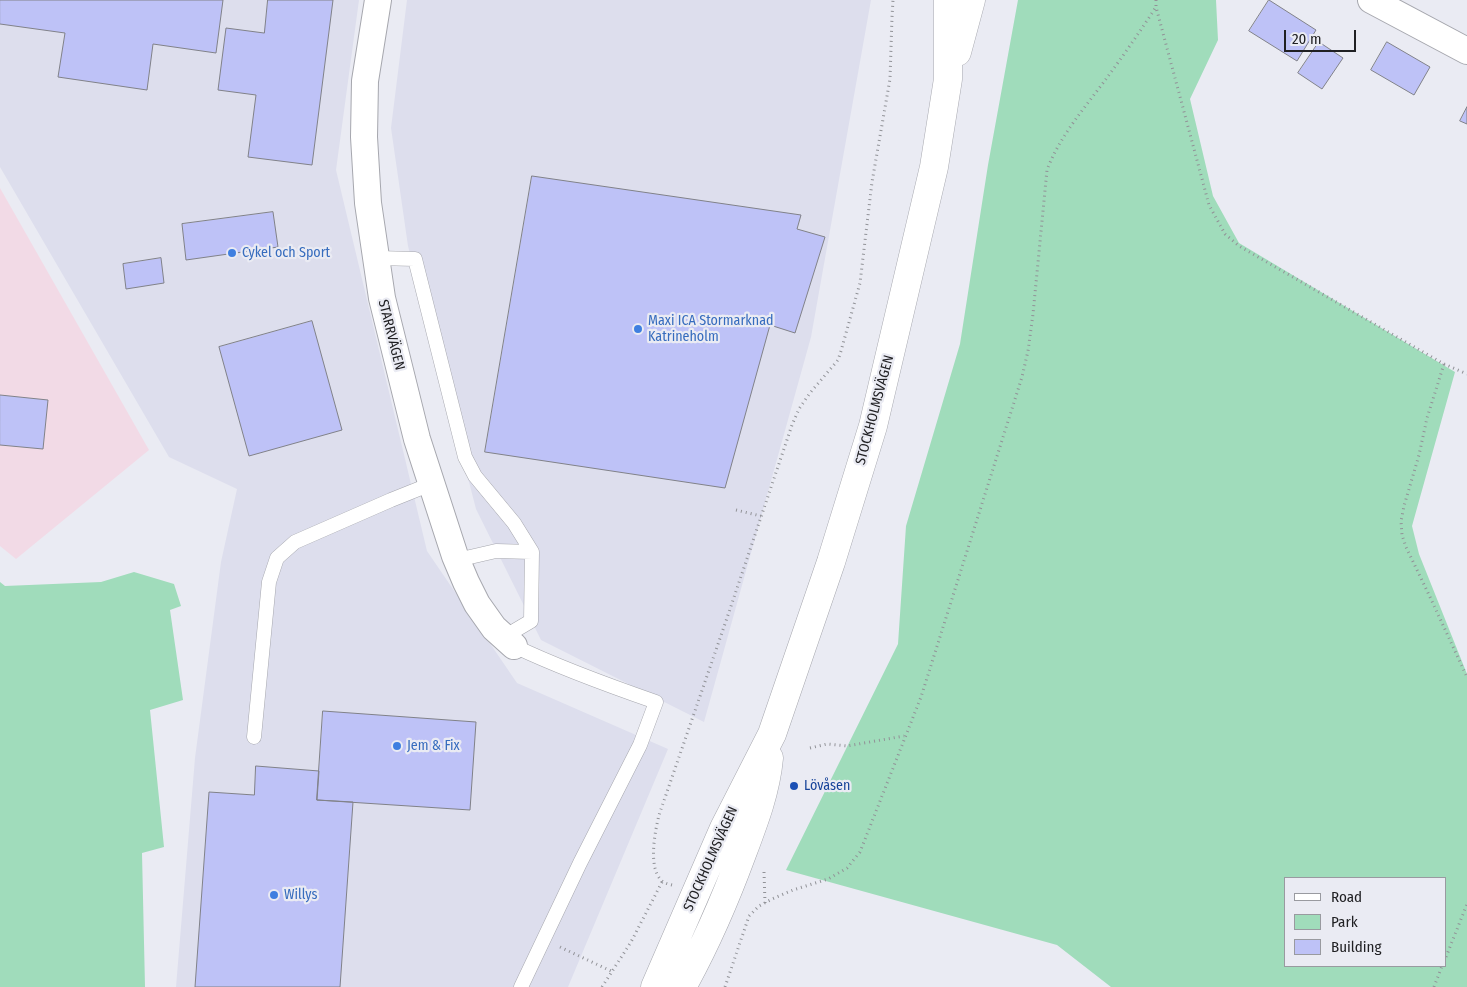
<!DOCTYPE html>
<html>
<head>
<meta charset="utf-8">
<style>
	body { margin:0 }
	#map { position:relative; width:1467px; height:987px; overflow:hidden; background:#eaebf3; font-family:"Fira Sans Condensed",sans-serif }
	canvas { display:block }
	.legend { position:absolute; left:1284px; top:877px; width:162px; height:90px; box-sizing:border-box; background:#eaebf3; border:1px solid #999aa0; margin:0; padding:6px 9px; list-style:none; font-size:15px; color:#202023 }
	.legend li { display:flex; align-items:center; gap:10px; height:25px }
	.legend b { width:25px; border:1px solid #999aa0 }
	.scale { position:absolute; left:1284px; top:30px; width:72px; height:22px; box-sizing:border-box; border:2px solid #202023; border-top:0; padding-left:6px; font-size:15px; line-height:18px; white-space:nowrap; color:#202023; -webkit-text-stroke:4px #eaebf3; paint-order:stroke }
</style>
</head>
<body>
<div id="map">
<canvas width="1467" height="987"></canvas>
<ul class="legend">
<li><b style="height:6px;background:#fff"></b>Road</li>
<li><b style="height:14px;background:#a0dcbb"></b>Park</li>
<li><b style="height:14px;background:#bec2f7"></b>Building</li>
</ul>
<div class="scale">20 m</div>
</div>
<script>
const ctx = document.querySelector('canvas').getContext('2d');
ctx.lineJoin = 'round';
function fill(path, color) { ctx.fillStyle = color; ctx.fill(path, 'evenodd'); }
function strokePath(path, color, width, dash) { ctx.strokeStyle = color; ctx.lineWidth = width; ctx.lineCap = dash ? 'butt' : 'round'; ctx.setLineDash(dash || []); ctx.stroke(path); }
function write(font, color, halo, rows, align = 'center') {
  ctx.font = font + ' "Fira Sans Condensed",sans-serif'; ctx.lineWidth = 4.5; ctx.setLineDash([]); ctx.textBaseline = 'middle'; ctx.strokeStyle = halo; ctx.fillStyle = color; for (const [text, x, y, turn = 0] of rows) {
    ctx.save(); ctx.translate(x, y); ctx.rotate((+turn || 0) * Math.PI / 180); ctx.textAlign = isNaN(turn) ? turn : align; if (halo) ctx.strokeText(text, 0, 0); ctx.fillText(text, 0, 0); ctx.restore();
  }
}
fill(new Path2D(`
	M0,0H359L336,170L427,551L517,683L668,749L568,987H176L195,758L221,562L237,489L169,457L0,167Z
	M407,0H871L811,337L704,722L541,640L476,509L408,246L391,128Z`), '#dddeed');
fill(new Path2D(`
	M0,188L149,450L16,559L0,546Z`), '#f2dae6');
fill(new Path2D(`
	M1018,0H1216L1218,40L1190,99L1213,196L1239,243L1455,372L1412,526L1419,554L1467,674V987H1111L1057,945L786,870L898,644L906,526L960,344L988,165ZM1446,878V966H1286V878Z
	M134,572L174,584L181,606L170,610L183,700L150,710L164,847L142,853L145,987H0V582L5,586L101,582Z`), '#a0dcbb');
const building = new Path2D(`
	M0,0H223L216,53L153,44L147,90L58,77L65,33L0,24Z
	M268,0H333L312,165L248,157L256,95L218,90L226,28L264,33Z
	M1269,0L1316,30L1297,61L1249,31Z
	M1319,42L1343,58L1322,89L1298,73Z
	M1387,42L1430,67L1414,95L1371,70Z
	M1467,107V124L1460,121Z
	M532,176L801,215L797,229L825,237L795,333L770,325L725,488L485,452Z
	M273,212L278,247L186,260L182,224Z
	M161,258L164,283L126,289L123,264Z
	M312,321L342,430L249,456L219,347Z
	M0,395L48,400L43,449L0,445Z
	M323,711L476,722L470,810L317,800Z
	M256,766L319,771L317,800L353,802L340,987H195L209,792L254,795Z`);
fill(building, '#bec2f7');
strokePath(building, '#818289', 1);
const lane = new Path2D(`
	M377,258L415,259L465,457L475,476L514,523L532,552L531,621L504,637
	M457,560L496,551L532,552
	M514,646C560,668 607,685 656,702L640,745L580,863L521,987
	M254,737L269,582L277,558L295,542L391,500L431,484`);
const street = new Path2D(`
	M378,0L365,81L364,137L368,203L382,298L417,439L455,556L466,582L477,604L494,628L514,646
	M1371,0L1467,51`);
const primary = new Path2D(`
	M957,52L971,0
	M655,987L724,828L772,734L831,562L873,426L934,167L948,79V0
	M682,987C706,944 725,900 742,854C754,822 766,791 769,758`);
strokePath(lane, '#a6a7ae', 15);
strokePath(street, '#a6a7ae', 28);
strokePath(primary, '#a6a7ae', 29);
strokePath(new Path2D(`
	M1156,0V7L1209,205L1225,234L1239,246L1444,364L1467,374
	M1444,364L1427,418L1419,455L1404,506L1401,521L1402,535L1406,547L1430,597L1467,677
	M736,510L761,516
	M810,748L827,744L847,746L904,736
	M764,872L765,903
	M672,885C668,884 664,883 661,880C648,866 655,832 659,815L727,618L792,425L799,409L810,393L838,360L841,351L860,283L872,182L890,79L892,17L893,0
	M560,947L611,971
	M1446,957L1467,904
	M602,987L631,942L662,882
	M725,987L749,916L759,906L772,899L793,890L828,879L847,868L860,852L921,697L1022,377L1028,351L1033,314L1047,170C1059,138 1082,111 1103,83C1121,59 1139,33 1156,7
	M1434,987L1442,966`), '#919297', 3, [1, 4]);
strokePath(lane, '#fff', 14);
strokePath(street, '#fff', 26);
strokePath(primary, '#fff', 28);
for (const [x, y, r, color] of [
	[232,253,5,"#3f7fe0"],
	[638,329,5,"#3f7fe0"],
	[397,746,5,"#3f7fe0"],
	[794,786,5,"#1a4fb4"],
	[274,895,5,"#3f7fe0"]
]) { const dot = new Path2D(); dot.arc(x, y, r, 0, 2 * Math.PI); ctx.fillStyle = color; ctx.fill(dot); strokePath(dot, '#eaebf3', 2); }
write('14px', '#366cbe', '#eaebf3', [
	["Cykel och Sport",242,253],
	["Maxi ICA Stormarknad",648,321],
	["Katrineholm",648,337],
	["Jem & Fix",407,746],
	["Willys",284,895]
], 'left');
write('14px', '#202023', '#eaebf3', [
	["STARRVÄGEN",391,335,76],
	["STOCKHOLMSVÄGEN",875,410,-75],
	["STOCKHOLMSVÄGEN",711,859,-66]
]);
write('14px', '#164399', '#eaebf3', [
	["Lövåsen",804,786]
], 'left');
</script>
</body>
</html>
